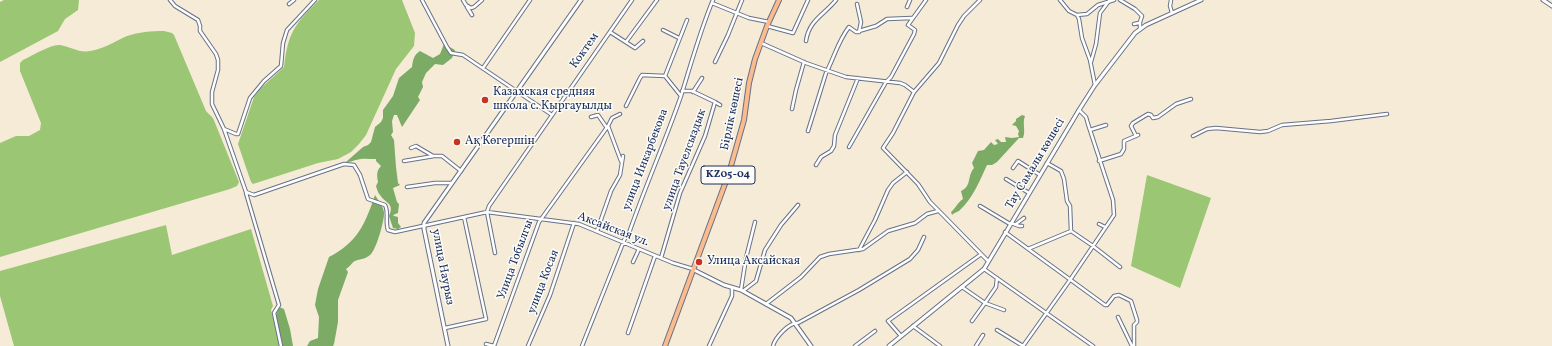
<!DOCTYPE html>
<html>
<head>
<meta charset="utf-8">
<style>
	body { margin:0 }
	canvas { display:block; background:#f5ebd7 }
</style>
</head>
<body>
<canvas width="1552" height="346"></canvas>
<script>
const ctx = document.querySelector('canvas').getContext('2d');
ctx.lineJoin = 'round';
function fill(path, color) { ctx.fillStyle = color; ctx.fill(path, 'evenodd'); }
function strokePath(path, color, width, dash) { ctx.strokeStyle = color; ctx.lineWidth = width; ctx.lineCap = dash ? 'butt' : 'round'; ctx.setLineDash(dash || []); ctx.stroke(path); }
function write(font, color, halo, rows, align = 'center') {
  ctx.font = font + ' Vollkorn,serif'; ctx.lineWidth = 3; ctx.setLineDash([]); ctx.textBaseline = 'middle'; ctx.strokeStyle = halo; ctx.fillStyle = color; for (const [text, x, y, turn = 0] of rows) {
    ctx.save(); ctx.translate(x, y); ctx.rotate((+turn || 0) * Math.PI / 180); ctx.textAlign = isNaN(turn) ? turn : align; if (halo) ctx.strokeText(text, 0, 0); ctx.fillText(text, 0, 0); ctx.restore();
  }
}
fill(new Path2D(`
	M4,0H79L78,10L65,19L58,31L0,62V2Z
	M319,0H402L415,33L414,46L396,69L366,135L359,144L351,152L338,159L318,163L253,184L251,182L238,144L254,97L261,88L284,67C288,32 295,24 319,0Z
	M164,31L172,33L174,35L206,111L213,118L239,182L237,186L230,189L0,257V143L16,136H29L40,130L41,123L20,71V63L23,60C32,56 51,44 60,45C71,47 79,53 90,51C104,49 115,41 127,36C139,32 151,31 164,31Z
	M1147,175L1211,198L1180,288L1131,266Z
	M166,225L172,255L251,229L273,306L271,310L280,346H14L0,296V271Z`), '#9bc673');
fill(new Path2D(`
	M444,44L455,50L452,58L443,65L435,64L426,73L422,82L423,87L418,97L420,100L402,127L397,115H394L392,121L393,132L391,135L394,140L396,167L398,183L400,185L393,188L397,202L399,204L398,213L393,215L394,216L398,217V223L401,227L398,229L393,228L389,216C395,203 386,204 380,195C378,193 377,189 376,186L378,182C377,176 376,171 381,166L376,161V159C369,159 362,158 356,160C352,161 351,162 346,162L363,147L368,145L371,142L375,127L381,122L383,118V110L393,96L399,78L412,67C413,59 414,55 420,51L433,58L440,54Z
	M1022,115L1025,116C1022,123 1026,131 1023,138H1019L997,162L992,165H987C980,180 973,198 960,210C958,212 955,212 952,215L951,212C956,208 957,203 963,199L961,191C972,186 967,176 974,168L972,163L978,151L984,150L991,142L994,145L998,144L995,140L998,139L1001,142H1006L1005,137L1012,138L1019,137L1018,134L1019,131L1016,126L1012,125L1016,121V119Z
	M375,195C378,200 383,206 384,212C385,219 376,251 370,255C366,259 360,259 355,261C352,262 350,267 346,269L348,272L338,300V322L334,344L333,346H307L310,341L318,338L319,317L315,305L318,289L329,257C358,242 365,224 375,195Z
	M279,307L284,309L290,329L293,346H283L276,316Z`), '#7cab65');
const minor = new Path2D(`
	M170,0L175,6L198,20
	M422,0L447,47L451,53L463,55L552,115
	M463,0L466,5L471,8L474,7L482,0
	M980,0L964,16L958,25L939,63L914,92L893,133L883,148L918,184L930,202L938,210L988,261
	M1060,0L1069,11L1077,15L1079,19L1082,38L1090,60L1095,85
	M1120,0L1135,9L1142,16L1140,22V29
	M1171,0L1170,6L1172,13
	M712,3L749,18L769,22
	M289,4L294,0
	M467,7L472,15
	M907,7L910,0
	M1077,15L1087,14L1098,5L1114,0
	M198,20L200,26V31L216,54L218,60V70L212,92V104L224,129L246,192L254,195L344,164L354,165L360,175L368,199L385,205C389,212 385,222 388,230L395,232L487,212L579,224L673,263L693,269
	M1134,24L1139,23
	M767,26L793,33L808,0
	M663,30L679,38
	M859,31L876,26L887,19L912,18
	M610,32L635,48L643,41
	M806,41C809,20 824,15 836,0
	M626,42L657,0
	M761,43L806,63L846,77L900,83L905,85L914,92
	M715,62L728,35L742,0
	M1091,62L1096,44L1100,13L1109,1
	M483,68L530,0
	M665,76L687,20
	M693,92L702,78
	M715,102L720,105
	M626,106L640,78L642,75L665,76L681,96
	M792,109L796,90L804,62
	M620,114L612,118L608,126L621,161
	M591,117L598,115L607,128
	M224,129L236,134H238L250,98L264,81L281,66L283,43L287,30L315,0
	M1090,130L1106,125
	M808,131L826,73C834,58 838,41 849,27L856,32H859L861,22L857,4
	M1136,136L1131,126L1133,123L1148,114L1151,115L1153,118L1158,117L1176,104L1191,99
	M1193,136L1207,129L1216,128L1260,132L1268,131L1282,125L1331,121L1387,114
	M849,147L886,82L891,77L914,34L915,30L908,25L926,0
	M411,148L416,146L433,156
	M404,161L434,156H442L461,171
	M1099,161L1121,154L1124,149V141L1138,135
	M1047,163L1061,171L1064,179L1067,201L1070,206L1071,231L1093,246L1120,267
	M816,165L821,157L831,151L834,146L835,135L858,78
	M1013,168L1018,161L1040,175
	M1006,179L1029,193
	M407,187L435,183H452
	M246,193L279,305L274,313L281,346
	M980,206L1010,224
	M1011,223L1019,226H1022
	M1016,224L1024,218
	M1099,224L1105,227
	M597,231L611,191L620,175L623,156
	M1005,232L1105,305H1107L1114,296L1119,295L1131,301L1137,320V322L1134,325V346
	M1028,249L1071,231
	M859,250L875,220L888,190L893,183L907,172
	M495,253L487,212L489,206L632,0
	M661,258L680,193L705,136L715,102L692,91H682
	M633,262L639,249
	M984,269L1093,346
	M962,287L985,303L996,287L997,278
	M741,290L746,258L755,222
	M743,291L756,281L765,250L781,225L798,205
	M766,304L801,277L820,257L829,254L863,249L888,231L915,223L927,214L938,211
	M1118,317L1132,346
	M972,321L985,303L1004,310
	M913,326L940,346
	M445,328L486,319L464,217
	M997,330L1023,346
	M628,333L655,256
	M901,336L888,321L980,255
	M486,344L494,346
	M494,346L539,222L608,126
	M528,346L550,295L574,223
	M582,346L625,238L629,233C645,187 665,142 681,96C691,64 700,31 713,0
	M709,346L732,296V288
	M773,346C775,338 789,322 798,323L859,290L910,259L918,250L924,237
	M855,346L875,331
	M976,346L983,335
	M1023,346L1070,280L1114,215L1113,200L1088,124L1086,117L1079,110`);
const tertiary = new Path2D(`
	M1543,0L1552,6
	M694,270L724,285L741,290L791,318L811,346
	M448,346L424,229V223L581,0
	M889,346L984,269L1079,110L1095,85L1135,33L1146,25L1201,0`);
const primary = new Path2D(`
	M665,346L729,173L744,120L749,83L755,59L767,26L779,0`);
strokePath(minor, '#677188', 4.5);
strokePath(tertiary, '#677188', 5);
strokePath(primary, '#677188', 6);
strokePath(minor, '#fff', 2.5);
strokePath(tertiary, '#fff', 3);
strokePath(primary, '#fbbb8c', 4);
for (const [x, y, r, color] of [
	[485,100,4,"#c8321e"],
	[457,142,4,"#c8321e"],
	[699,262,4,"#c8321e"]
]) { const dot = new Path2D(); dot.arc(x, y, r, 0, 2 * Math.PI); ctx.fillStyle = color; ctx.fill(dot); strokePath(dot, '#fdfcf7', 1.5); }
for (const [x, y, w] of [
	[728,175,54]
]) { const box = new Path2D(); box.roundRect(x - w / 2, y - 9, w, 18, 3); ctx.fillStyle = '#fdfcf7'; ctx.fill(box); strokePath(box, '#1b2f5e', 1); }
write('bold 11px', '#1b2f5e', null, [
	["KZ05-04",728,175]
]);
write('12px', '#1b2f5e', '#fdfcf7', [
	["Коктем",585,51,-55],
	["Бірлік көшесі",733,114,-78],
	["улица Инкарбекова",646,160,-69],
	["улица Тауелсыздык",685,160,-70],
	["Тау Самалы көшесі",1036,164,-59],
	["Аксайская ул.",613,230,21],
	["Улица Тобылгы",516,260,-70],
	["улица Наурыз",442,267,79],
	["улица Косая",544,282,-69]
]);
write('12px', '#1b2f5e', '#fdfcf7', [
	["Казахская средняя",493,93],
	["школа с. Кыргауылды",493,107],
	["Ақ Көгершін",465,142],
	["Улица Аксайская",707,262]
], 'left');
</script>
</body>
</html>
